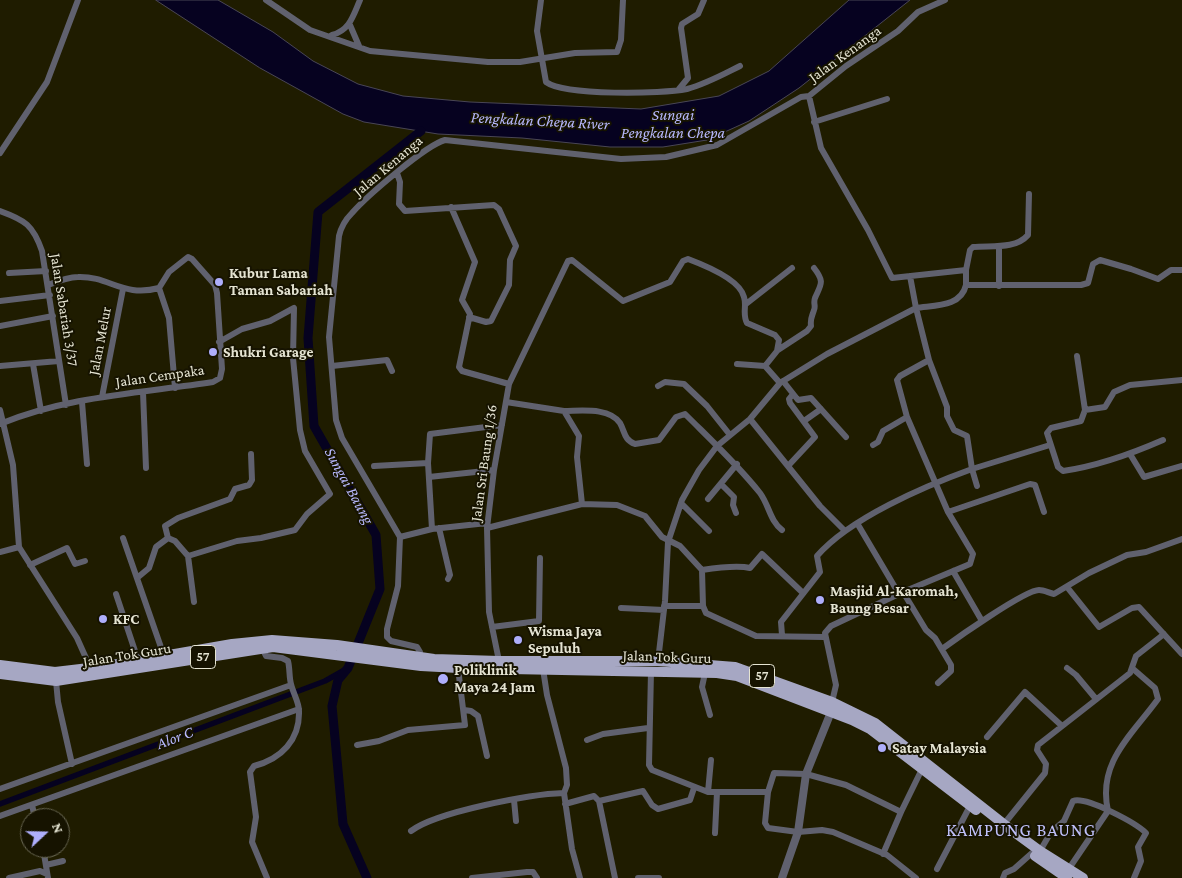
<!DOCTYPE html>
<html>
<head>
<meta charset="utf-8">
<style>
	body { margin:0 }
	#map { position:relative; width:1182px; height:878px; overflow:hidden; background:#1f1c00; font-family:"Crimson Pro",serif }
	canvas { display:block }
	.north { position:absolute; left:20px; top:808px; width:50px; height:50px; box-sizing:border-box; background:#161300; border:1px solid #696754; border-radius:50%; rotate:69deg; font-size:14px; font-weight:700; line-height:20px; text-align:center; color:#e5e4d2 }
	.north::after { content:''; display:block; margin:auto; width:18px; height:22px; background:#aeaefb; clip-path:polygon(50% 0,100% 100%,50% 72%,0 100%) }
</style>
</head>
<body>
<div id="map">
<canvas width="1182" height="878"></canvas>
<div class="north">N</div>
</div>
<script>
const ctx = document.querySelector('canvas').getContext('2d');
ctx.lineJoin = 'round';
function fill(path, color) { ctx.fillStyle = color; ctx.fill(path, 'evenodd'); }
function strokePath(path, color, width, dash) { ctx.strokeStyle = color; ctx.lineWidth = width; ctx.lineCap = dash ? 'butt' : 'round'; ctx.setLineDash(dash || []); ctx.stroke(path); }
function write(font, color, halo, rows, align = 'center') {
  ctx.font = font + ' "Crimson Pro",serif'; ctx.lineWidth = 4; ctx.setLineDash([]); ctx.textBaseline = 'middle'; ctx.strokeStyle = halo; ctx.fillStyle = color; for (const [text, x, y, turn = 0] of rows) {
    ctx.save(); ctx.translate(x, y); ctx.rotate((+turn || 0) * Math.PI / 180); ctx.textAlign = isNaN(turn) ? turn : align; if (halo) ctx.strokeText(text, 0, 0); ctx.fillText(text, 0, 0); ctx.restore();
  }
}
const water = new Path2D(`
	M156,0H218L273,32L313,61L358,84L403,96L470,102L641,109L719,96L769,71L849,0H910L799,88L749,121L707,140L663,147H610L522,138L438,134L364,122L343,114L260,68Z`);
fill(water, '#060220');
strokePath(water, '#494655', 1);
strokePath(new Path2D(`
	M0,804L325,681L348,668`), '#060220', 5.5);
strokePath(new Path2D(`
	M367,878L343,824L332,706L338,680L348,668L380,589L376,535L314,426L308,338L318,212L421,131`), '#060220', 9);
strokePath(new Path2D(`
	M266,0L310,30L370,51L488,62H520L575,53L617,52L621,40L623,0
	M541,0L537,31L546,82C565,96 662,94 687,89C706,84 722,75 740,66
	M350,25L359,46
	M332,35C350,30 353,16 360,0
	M679,89L688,78L681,28L682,24L698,14L704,0
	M809,96L821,148L868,230L892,278L966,270V285H1081L1088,283L1093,264L1100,260L1131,269L1158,279L1171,270H1182
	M814,122L887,99
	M0,153L47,82L78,0
	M397,173L400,182L399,204L405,211L494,205L499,209L516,246L510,260L509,285L491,321L486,322L469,317
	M451,207L475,262L462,300L470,314L459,367L462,371L509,384
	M0,211C25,220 33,225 42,251L66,405
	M966,270L970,250L973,247C990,245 1015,250 1028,235L1029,194
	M9,273L46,271
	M48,285C58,281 68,277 78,277C110,276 123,298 159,288
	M999,286V247
	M159,288L169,318L175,388
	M0,301L50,295
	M746,304L792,268
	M0,326L53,316
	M219,342L242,329L270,321L294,308L293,358L300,430L305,451L330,494L307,514L295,530L261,538L237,541L188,556L175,541L168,538L165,526L178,518L230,499L235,489L249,485L252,480L251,454
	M778,350L807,331L811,326C810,318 812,317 814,310C816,306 813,303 815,298C821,284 825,282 814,268
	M1077,356L1085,410
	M33,364L41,411
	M737,364L765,366
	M0,366L59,361
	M332,366L387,360L392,371
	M783,381L798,400L811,398L846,437
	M658,386L665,382L684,384L707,406L730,435
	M143,392L146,468
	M102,397L123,289
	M82,402L87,464
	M506,402L564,411L579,436L577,457L582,504
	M0,410L13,465L19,547L77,638L86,658L87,668
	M564,411C581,411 609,407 620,423C625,432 624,440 635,444L659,440L676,417L685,414C711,440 737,464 760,493C769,505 770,521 782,530
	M750,419L820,506L844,530
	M804,421L821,409
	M0,424C67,396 142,393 213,382L220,378L222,369L217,293L215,285L192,259L188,257L169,272L159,288
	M1163,440C1131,454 1098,466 1063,471L1058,467L1047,433L1051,428L1081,421L1085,410L1105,407L1114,392L1130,385L1182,380
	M873,445L878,442L883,431L907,417
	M1130,454L1144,477L1182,466
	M374,466L428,463
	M788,466L815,437L790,403L789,399L793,394
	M429,477L494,470
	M722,485L734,497L733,505L736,513
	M977,486L972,469L1050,445
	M708,499L737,464
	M681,503L709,531
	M948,512L1030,484L1035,485L1044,512
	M857,523L899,594
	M439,528L450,575L448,579
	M487,528L582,504L617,505L645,516L662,537L680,546L702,570C715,568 738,565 750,568L762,554L803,593
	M432,529L428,463L430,434L502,425
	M400,537L432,529L487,523
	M123,538L164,656
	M0,552L19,547
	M188,556L194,602
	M30,565L67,548L75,564L85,561
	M702,570L703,606
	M953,571L982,621
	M137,578L149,568L156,547L168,538
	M1067,587L1099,627L1132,608L1139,607L1182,654
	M903,592L970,564L973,554L948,512L907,417L897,380L900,376L929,360L916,308C935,305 961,307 966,285
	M116,594L138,660
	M664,606H703L706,613L756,636L824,637
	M621,608L664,610
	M492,627L539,621L540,558
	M782,635L781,622L820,572L817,556C850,518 925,486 972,469L967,436L954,430L947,416V407L929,360
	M262,648L266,656L282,658L288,661C290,669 289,677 291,684C293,693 299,702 299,711C300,740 281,759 254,766L250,772L256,817L252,842L267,878
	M942,649C957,638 1025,590 1039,590C1044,590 1049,593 1054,594L1089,573L1127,555L1146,552L1182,539
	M419,657L420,652L417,647L391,641L387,637V629L398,586L400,537L342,438L336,420L329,337L339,236C341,227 346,219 352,213C367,196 426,145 445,140L621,159L666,157L717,145L801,97L809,96L846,66L898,31L918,12L945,0
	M499,661L489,612L487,528L494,470L509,384L568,261L572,260L623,301L670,282L683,261L688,259C704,265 740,279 744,297C747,306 742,314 747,323L775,335L779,340L777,351L765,366L780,383
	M658,661L665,601L668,542L682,500L699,470L717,446L750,419L780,383L827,354L916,308L910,276
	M1067,668L1076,675L1096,699
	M543,669L547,695L566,768L567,785L564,793L572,849L580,878
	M651,671L649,765L652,770L708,792H768L765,823L768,828L798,832L822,830L833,832L887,855L916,878
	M705,673L702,687L710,715
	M56,681L58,702L72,764
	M832,702L836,685L825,633L831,626L903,592L926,630L935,638L951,665V671L938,683
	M464,710L471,711L478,716L487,756
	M987,737L1025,692L1062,726
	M587,740L603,734L648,728
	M357,745L379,741L408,730L465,725L458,668
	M0,789L291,685
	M708,792L711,760
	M768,792L774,773L806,774L846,785L901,812L922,769
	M514,800L516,821
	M599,801L615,878
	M565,804L594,796L599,801L643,791L652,805L658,809L690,800L694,788
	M32,805L35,818
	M0,816L299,709
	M1004,824L1045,773L1046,764L1037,750L1038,745L1125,677L1130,673L1136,656L1164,634
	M411,831C436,812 530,794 564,793
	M715,833L717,792
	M43,848L48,878
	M1040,851L1051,832L1064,821L1073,801C1086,796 1136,823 1146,833L1138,847L1141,861L1134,878
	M883,854L901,812
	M46,865L63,861
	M937,869L970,806
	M1068,870L1108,811C1097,762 1132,735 1158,699L1155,688L1132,668
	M9,878L40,871L47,874
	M472,878L527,872H533L537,878
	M638,878H659
	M1003,878L1005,873L1014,869L1032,853`), '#60616e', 6);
strokePath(new Path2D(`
	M782,878L798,832L806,774L831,712`), '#60616e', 8);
strokePath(new Path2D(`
	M0,665L55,672L106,666L232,644L272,640L337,645L434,659L499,661H658L735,667L832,702L875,723L1010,829L1040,851L1083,878
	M0,674L56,681L273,647L421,666L458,668L717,673L737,676L852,720L870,729L976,810
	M1035,856L1067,878`), '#a6a7c3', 10);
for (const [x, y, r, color] of [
	[219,282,5,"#aeaefb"],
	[213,352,5,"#aeaefb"],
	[820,600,5,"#aeaefb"],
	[103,619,5,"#aeaefb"],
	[518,640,5,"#aeaefb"],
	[443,679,6,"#aeaefb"],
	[882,748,5,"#aeaefb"]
]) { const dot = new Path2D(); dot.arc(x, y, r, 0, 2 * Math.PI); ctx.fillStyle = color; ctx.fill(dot); strokePath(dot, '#161300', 2); }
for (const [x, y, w] of [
	[203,657,25],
	[762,676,25]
]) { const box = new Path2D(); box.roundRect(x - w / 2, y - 11.5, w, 23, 4); ctx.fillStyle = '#161300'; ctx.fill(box); strokePath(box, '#e5e4d2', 1); }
write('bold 14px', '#e5e4d2', null, [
	["57",203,657],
	["57",762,676]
]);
write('15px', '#e5e4d2', '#161300', [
	["Jalan Kenanga",845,54,-36],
	["Jalan Kenanga",388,166,-40],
	["Jalan Sabariah 3/37",64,310,81],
	["Jalan Melur",100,341,-79],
	["Jalan Cempaka",160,376,-8],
	["Jalan Sri Baung 1/36",484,463,-82],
	["Jalan Tok Guru",127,655,-9],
	["Jalan Tok Guru",667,657,2]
]);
write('bold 15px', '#e5e4d2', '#161300', [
	["Kubur Lama",229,273],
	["Taman Sabariah",229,290],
	["Shukri Garage",223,352],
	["Masjid Al-Karomah,",830,591],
	["Baung Besar",830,608],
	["KFC",113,619],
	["Wisma Jaya",528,631],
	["Sepuluh",528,648],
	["Poliklinik",454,670],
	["Maya 24 Jam",454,687],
	["Satay Malaysia",892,748]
], 'left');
write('italic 16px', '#b7b8fd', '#161300', [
	["Sungai",673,115],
	["Pengkalan Chepa",673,133],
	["Pengkalan Chepa River",540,121,3],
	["Sungai Baung",349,486,61],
	["Alor C",175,738,-21]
]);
ctx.letterSpacing = '1px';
write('18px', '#bfc0f9', '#161300', [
	["KAMPUNG BAUNG",1021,830]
]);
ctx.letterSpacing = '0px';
</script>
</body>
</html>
